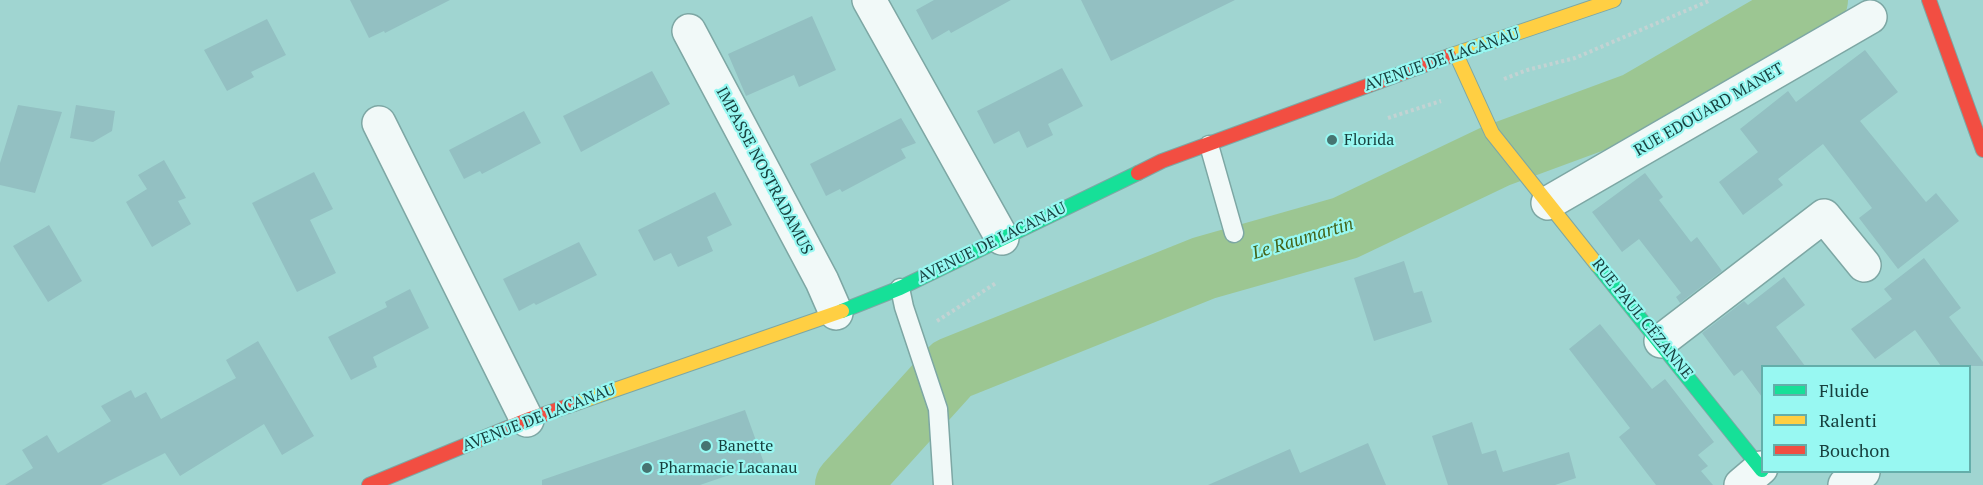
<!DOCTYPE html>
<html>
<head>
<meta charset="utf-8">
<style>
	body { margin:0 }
	#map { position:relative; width:1983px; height:485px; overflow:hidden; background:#a0d5d1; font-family:"PT Serif",serif }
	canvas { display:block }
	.legend { position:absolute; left:1761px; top:365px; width:210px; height:108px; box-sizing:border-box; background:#98f8f2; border:2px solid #64aeaa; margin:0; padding:8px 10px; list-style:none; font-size:18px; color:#163f3d }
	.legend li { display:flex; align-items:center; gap:12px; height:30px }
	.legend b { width:30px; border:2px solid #64aeaa }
</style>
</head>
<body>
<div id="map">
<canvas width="1983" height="485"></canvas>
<ul class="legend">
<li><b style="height:8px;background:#16e098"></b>Fluide</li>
<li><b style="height:8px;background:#ffcf43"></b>Ralenti</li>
<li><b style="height:8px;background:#f24e42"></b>Bouchon</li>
</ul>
</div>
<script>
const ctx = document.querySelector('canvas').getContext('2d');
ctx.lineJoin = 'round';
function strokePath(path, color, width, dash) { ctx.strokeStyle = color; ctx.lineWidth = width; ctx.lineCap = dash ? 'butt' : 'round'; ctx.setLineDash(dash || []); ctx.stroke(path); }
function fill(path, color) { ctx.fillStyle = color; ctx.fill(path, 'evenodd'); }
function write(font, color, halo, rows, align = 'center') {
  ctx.font = font + ' "PT Serif",serif'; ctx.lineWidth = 4.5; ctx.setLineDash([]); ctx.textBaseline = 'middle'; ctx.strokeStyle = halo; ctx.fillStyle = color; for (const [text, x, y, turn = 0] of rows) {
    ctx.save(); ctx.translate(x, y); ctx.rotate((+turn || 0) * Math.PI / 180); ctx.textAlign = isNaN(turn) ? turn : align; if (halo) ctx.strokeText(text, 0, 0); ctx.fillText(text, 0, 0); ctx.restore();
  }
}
strokePath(new Path2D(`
	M847,485L952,369L1204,268L1345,228L1496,156L1637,104L1816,0`), '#9cc692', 64);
fill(new Path2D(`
	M350,0H450L385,33L384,31L369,38Z
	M934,0H1011L951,33L949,30L932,40L916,10Z
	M1081,0H1235L1111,61Z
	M812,16L836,70L799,87L794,75L746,96L728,54Z
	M267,19L286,55L251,72L254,77L227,91L204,50Z
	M1865,50L1898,92L1860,121L1926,202L1936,193L1959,221L1898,269L1859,218L1872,208L1823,144L1778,179L1783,185L1743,215L1719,182L1758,152L1740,129L1788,91L1796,102Z
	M1062,68L1083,106L1048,124L1053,135L1027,148L1019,131L994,144L977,111Z
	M652,71L670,104L581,152L563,116Z
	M18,105L62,112L35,193L0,185V163Z
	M76,105L115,111L112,131L93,142L70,138Z
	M524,111L541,143L482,174L480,171L464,179L449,150Z
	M901,118L916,143L901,149L906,158L842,192L840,189L826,196L810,164Z
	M164,160L186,198L178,201L191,224L152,247L126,202L147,189L138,175Z
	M314,172L333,209L310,220L336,273L297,292L252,203Z
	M1645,173L1663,197L1659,200L1691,242L1697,237L1722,271L1680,303L1676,297L1681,293L1639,239L1622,252L1592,212Z
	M715,192L732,225L707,237L713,251L678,267L671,253L654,261L638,230Z
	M49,225L82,281L48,302L13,246Z
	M579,242L597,275L536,305L534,303L519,311L503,279Z
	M1924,258L1961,308L1949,317L1983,362V366H1941L1915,330L1875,359L1851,329L1892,299L1884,289Z
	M1404,261L1414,293L1422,291L1432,322L1374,341L1354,278Z
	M1784,277L1805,305L1776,327L1805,366H1762V397L1742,370L1734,376L1702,333L1744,301L1748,305Z
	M410,289L429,328L373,357L377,367L351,380L328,337L387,307L385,302Z
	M1600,324L1652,389L1665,379L1714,442L1698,455L1708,466L1701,471L1713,485H1656L1619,437L1630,428L1569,349Z
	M258,341L314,436L282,455L264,424L180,476L165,453L101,485H5L33,468L22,450L47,435L58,453L111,421L101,406L131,390L135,398L146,392L161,419L236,378L226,360Z
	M745,410L764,463L700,485H542V480Z
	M1472,422L1482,454L1496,450L1503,472L1569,452L1576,478L1555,485H1448L1432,436Z
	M1368,443L1386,485H1208L1290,449L1300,473Z`), '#93c0c2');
const lane = new Path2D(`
	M1209,145L1234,233
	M900,288L904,307L938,409L943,485`);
const street = new Path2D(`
	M869,0L1002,238
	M689,31L822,281L836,313
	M379,123L527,420
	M1548,203L1870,17
	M1661,341L1824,216L1864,265
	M1741,485L1761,468
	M1845,485L1863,472`);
const fast = new Path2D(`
	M1598,266L1762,470
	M842,311L900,288L1138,173`);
const slow = new Path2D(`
	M1456,54L1492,133L1598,266
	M1449,56L1614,0
	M574,404L842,311`);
const jam = new Path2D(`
	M1929,0L1983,150
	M1138,173L1162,161L1449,56
	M369,485L527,420L574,404`);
strokePath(lane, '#7da7a4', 21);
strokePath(street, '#7da7a4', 36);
strokePath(fast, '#7da7a4', 16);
strokePath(slow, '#7da7a4', 16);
strokePath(jam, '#7da7a4', 16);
strokePath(new Path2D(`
	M1504,79L1527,70L1575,58L1711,0
	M1388,118L1441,101
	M937,321L996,283`), '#c3d3d3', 4, [3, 3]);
strokePath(lane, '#f1f9f8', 18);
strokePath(street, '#f1f9f8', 33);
strokePath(fast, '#16e098', 14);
strokePath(slow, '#ffcf43', 14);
strokePath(jam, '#f24e42', 14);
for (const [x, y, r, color] of [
	[1332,140,6,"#467471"],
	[706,446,6,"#467471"],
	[647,468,6,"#467471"]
]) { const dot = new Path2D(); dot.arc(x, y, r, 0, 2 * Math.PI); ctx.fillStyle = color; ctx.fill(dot); strokePath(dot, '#98f8f2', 2); }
write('16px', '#163f3d', '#98f8f2', [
	["AVENUE DE LACANAU",1442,60,-19],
	["RUE EDOUARD MANET",1709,110,-30],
	["IMPASSE NOSTRADAMUS",764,171,62],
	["AVENUE DE LACANAU",992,243,-26],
	["RUE PAUL CÉZANNE",1642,319,51],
	["AVENUE DE LACANAU",539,418,-21]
]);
write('16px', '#163f3d', '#98f8f2', [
	["Florida",1344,140],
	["Banette",718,446],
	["Pharmacie Lacanau",659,468]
], 'left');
write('italic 18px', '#436318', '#98f8f2', [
	["Le Raumartin",1303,239,-17]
]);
</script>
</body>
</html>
